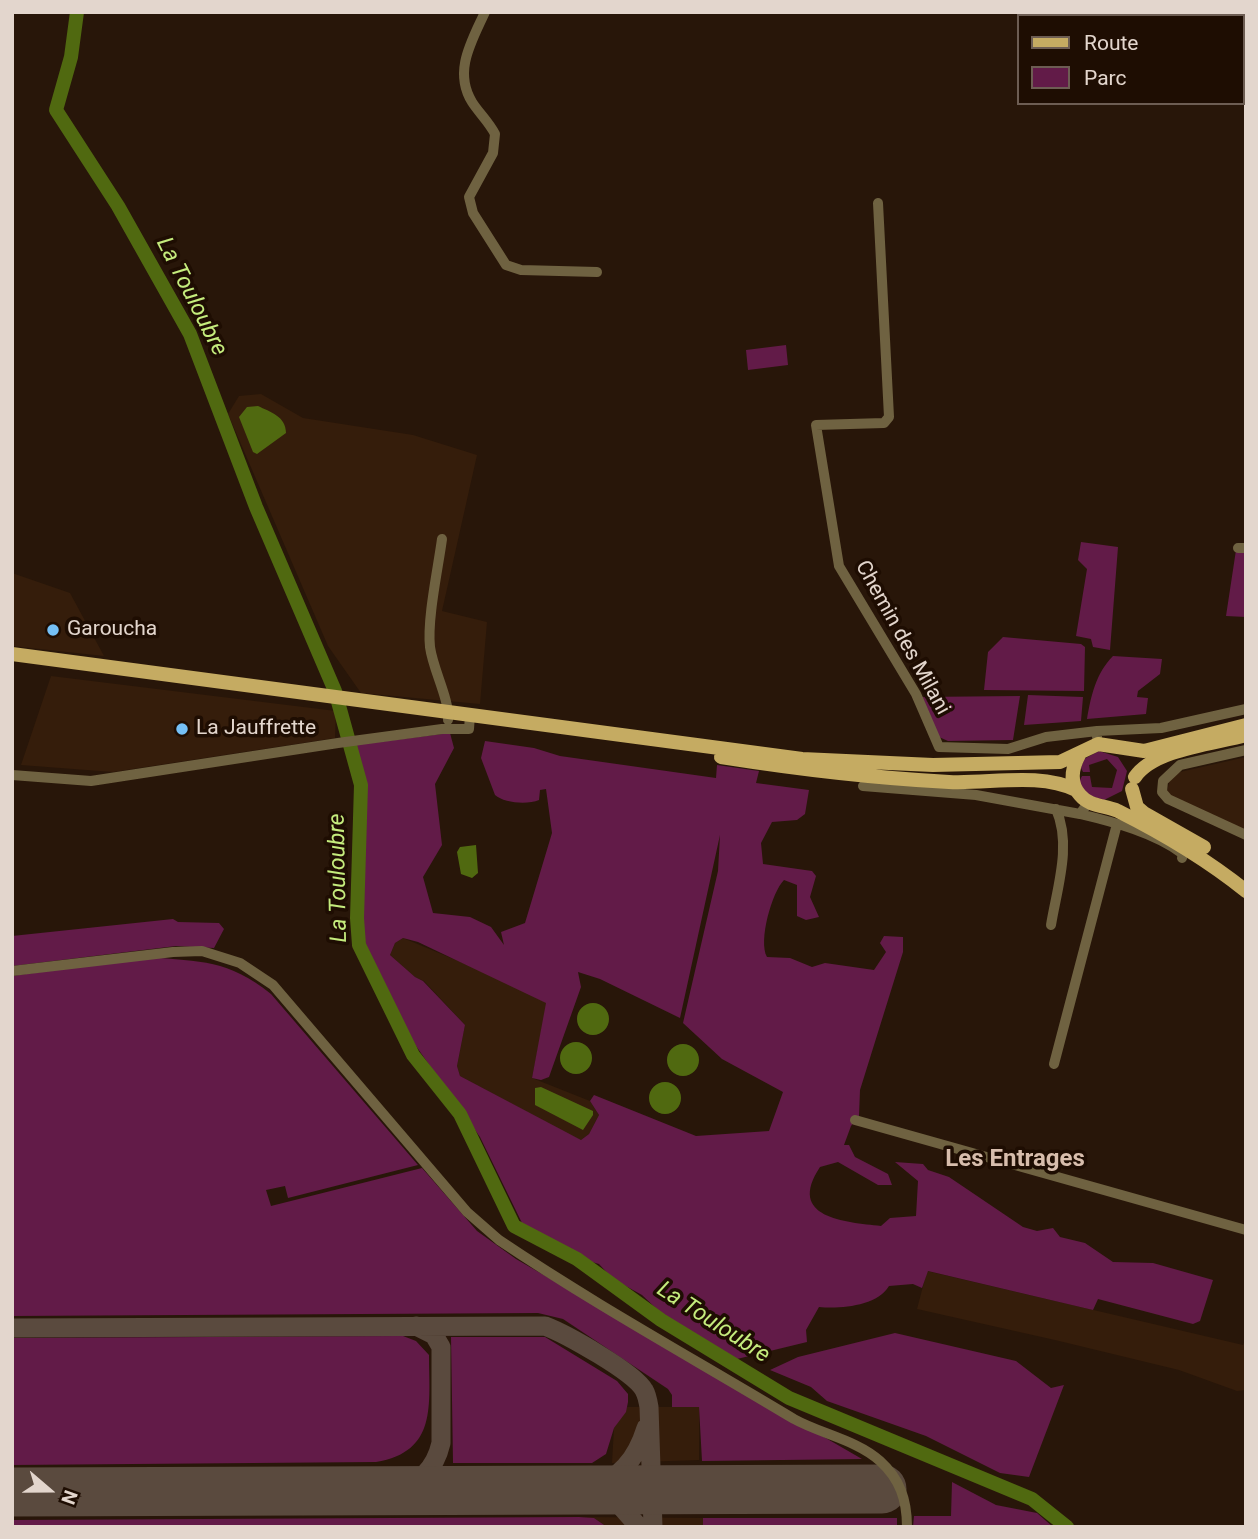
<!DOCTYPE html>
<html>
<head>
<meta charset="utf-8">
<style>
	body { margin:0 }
	#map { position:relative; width:1258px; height:1539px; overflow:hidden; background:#281609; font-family:Roboto,sans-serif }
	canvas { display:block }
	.frame { position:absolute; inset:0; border:14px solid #e3d6cd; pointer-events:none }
	.legend { position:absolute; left:1017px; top:14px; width:228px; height:91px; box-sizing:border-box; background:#1e0d02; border:2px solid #6d5d53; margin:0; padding:9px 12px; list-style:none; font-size:21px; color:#e3d6cd }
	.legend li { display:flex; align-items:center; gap:14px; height:35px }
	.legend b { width:35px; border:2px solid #6d5d53 }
	.north { position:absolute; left:14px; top:1455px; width:70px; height:70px; -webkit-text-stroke:5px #1e0d02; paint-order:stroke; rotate:110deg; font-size:19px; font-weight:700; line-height:28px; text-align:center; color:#e3d6cd }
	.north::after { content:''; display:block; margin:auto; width:24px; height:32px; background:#e3d6cd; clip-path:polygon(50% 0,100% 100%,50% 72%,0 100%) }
</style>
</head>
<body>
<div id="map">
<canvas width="1258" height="1539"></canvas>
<div class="frame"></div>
<ul class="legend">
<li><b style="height:9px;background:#c5ab62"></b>Route</li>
<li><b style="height:19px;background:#621b48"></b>Parc</li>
</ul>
<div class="north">N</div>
</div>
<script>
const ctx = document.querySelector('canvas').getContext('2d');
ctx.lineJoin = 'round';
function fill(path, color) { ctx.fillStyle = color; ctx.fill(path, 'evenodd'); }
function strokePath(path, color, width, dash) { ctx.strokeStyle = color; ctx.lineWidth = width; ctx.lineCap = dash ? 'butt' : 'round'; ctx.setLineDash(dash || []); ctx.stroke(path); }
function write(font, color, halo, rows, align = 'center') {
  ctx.font = font + ' Roboto,sans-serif'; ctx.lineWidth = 7; ctx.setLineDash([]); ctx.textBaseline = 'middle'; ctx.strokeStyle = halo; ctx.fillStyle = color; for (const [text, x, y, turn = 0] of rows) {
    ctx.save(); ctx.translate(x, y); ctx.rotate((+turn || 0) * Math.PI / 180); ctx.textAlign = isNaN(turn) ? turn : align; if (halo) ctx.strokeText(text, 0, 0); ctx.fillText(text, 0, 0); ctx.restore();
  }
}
fill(new Path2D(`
	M261,394L303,418L413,435L477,455L442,611L487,622L480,704L361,693L328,646L228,414L239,396Z
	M12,573L70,593L104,656L12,646Z
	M51,676L336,711L335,738L113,772L21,765Z
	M1246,757V833L1166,796L1171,774Z
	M403,938L492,975L547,1003L532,1078L590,1101L599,1115L589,1134L581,1140L568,1134L460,1076L457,1066L465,1025L424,981L415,977L390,955L395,943Z
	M927,1271L1243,1345L1246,1338V1390L1237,1391L1179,1370L1055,1340L917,1309Z
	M627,1407H699V1460L612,1463L614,1428Z
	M579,1517L703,1518V1527H607L594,1518Z`), '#351d0b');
fill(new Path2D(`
	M786,345L788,365L748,370L746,350Z
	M1081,542L1118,547L1110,650L1093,647L1091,639L1076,636L1087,569L1078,560Z
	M1236,550L1246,551V617L1226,616Z
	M1003,637L1081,644L1085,647L1084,691L984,690L988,652Z
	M1113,656L1162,659L1160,674L1138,691L1137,697L1148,698L1146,714L1087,719C1091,696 1096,673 1113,656Z
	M1028,695L1083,697L1081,721L1024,725Z
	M1020,696L1013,740L948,741L939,737L920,697Z
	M450,733L454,748L435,784L442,845L423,877L433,913L470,917L491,927L504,945L501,932L525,923L552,833L546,789L540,790L539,800C527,805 504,803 495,795L481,758L485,741L534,748L560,756L716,778L717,765L759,771L756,783L809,790L805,814L797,820L772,822L761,843L763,864L812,871L816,876L810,897L819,917L806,920L797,916V885L784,880C772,892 758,941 767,957L790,958L812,967L825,963L874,970L886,952L880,943L884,936L903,937V952L860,1090L859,1116L851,1126L844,1145H849L855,1157L888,1174L892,1185H878L838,1162L820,1167C786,1218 845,1222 881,1226L890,1218L916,1216L918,1181L895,1162L923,1164L928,1170L949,1177L1023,1227L1037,1231L1053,1228L1060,1237L1085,1243L1113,1262L1153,1263L1213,1280L1200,1321L1193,1324L1098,1299L1093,1310L928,1271L922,1288L913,1284L889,1286C877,1306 841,1309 819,1307L806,1330L807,1342L737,1359L663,1315L642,1295L613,1279L599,1264L585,1260L522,1223L480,1137L416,1046L383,990L362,939L361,866L366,781L354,745ZM720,835L718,871L683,1023L722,1059L783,1092L769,1131L696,1136L594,1095L590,1101L599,1115L589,1134L581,1140L460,1076L457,1066L465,1025L423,981L415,977L390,955L395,943L403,938L418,942L546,1003L532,1078L541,1080L549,1077L581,987L578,972L600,979L680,1018Z
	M1099,751L1118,757L1127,771L1122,791L1104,800L1087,795L1079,782L1082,776H1090L1092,787L1112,788L1117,770L1107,759L1089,765L1090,772H1083L1081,768L1084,759Z
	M173,919L178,922L219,923L224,929L214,948L176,946L12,966V936Z
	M148,957C202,962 227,959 271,994L418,1165L288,1198L285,1186L266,1190L271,1206L422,1168L477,1231L516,1259L862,1459L702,1461L699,1407H672V1395L668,1389L563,1319L538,1313L12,1316V976Z
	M895,1333L1016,1361L1051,1388L1064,1385L1029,1477L1000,1473L926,1436L827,1401L811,1387L770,1370L798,1357Z
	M403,1336L416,1341L429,1355C429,1404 438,1452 376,1462L12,1465V1338Z
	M451,1337H545L617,1381L628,1394V1402L626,1412L614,1428L606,1454L592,1463H453Z
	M952,1482L996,1505L1037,1513L1053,1527H913L914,1516H951Z
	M579,1517L594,1518L607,1527H12V1520Z
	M703,1518H897V1527H703Z`), '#621b48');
fill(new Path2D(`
	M258,406C270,412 286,416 286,433L257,454L253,452L239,417L247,407Z
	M476,845L478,873L472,878L461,874L457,852L460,847Z
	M577 1019a16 16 0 1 1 32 0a16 16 0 1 1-32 0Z
	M560 1058a16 16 0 1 1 32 0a16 16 0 1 1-32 0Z
	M667 1060a16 16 0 1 1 32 0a16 16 0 1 1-32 0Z
	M649 1098a16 16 0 1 1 32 0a16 16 0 1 1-32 0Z
	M541,1087L593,1111V1115L583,1130L535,1105V1088Z`), '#506910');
strokePath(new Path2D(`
	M77,12L71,57L56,110L118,206L190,334L256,507L335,691L361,785L357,918L359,945L413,1055L460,1114L514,1226L577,1259L661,1320L789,1398L1032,1499L1067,1527`), '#506910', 14);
strokePath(new Path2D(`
	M12,1328L545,1326C566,1334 634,1372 644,1390C647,1395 648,1401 649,1407L653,1527
	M589,1490C620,1478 636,1460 646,1428
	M589,1490L616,1501L639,1527
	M395,1491C420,1483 435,1469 441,1443V1347L434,1335L416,1326`), '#5a4a3e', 19);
strokePath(new Path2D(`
	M12,1492L882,1489`), '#5a4a3e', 49);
strokePath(new Path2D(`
	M485,12C472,41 453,71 472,102C479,113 489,122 495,134L493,153L469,197L473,213L506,265L521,270L597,272
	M1192,16V12
	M1242,70H1246
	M878,203L889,417L884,423L816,425L839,566L916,694L939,747L1008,749L1046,737L1097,731
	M442,539C438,569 427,619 430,647C433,670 450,700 448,720
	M1238,548H1246
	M1097,737V731L1161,728L1246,709
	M1246,750L1180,765L1163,781L1162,792L1168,799L1246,835
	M12,775L91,781L338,743L442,729H469L470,715
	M863,786L976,795L1080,814L1088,803
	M1080,814C1114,822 1155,833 1183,854L1182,858
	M1051,925C1057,888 1072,845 1056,809
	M12,971L173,952L202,951L240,963L273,985L467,1212L499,1240C594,1304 696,1360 794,1419C821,1434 857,1440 880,1461C900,1479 907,1500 907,1527
	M1054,1064L1117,824
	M855,1120L1246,1230`), '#6f6241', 10);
strokePath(new Path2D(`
	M12,654L802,759L933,765L1060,762L1098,744L1144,751L1246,725
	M1079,755C1072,768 1069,783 1080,795C1090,807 1105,805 1118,811C1164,834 1206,859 1246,891
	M721,757C797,769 873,778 949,782C990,784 1039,772 1076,790
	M1135,777C1154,749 1214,744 1246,735
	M1132,789L1137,807L1144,813L1204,847`), '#c5ab62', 14);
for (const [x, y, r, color] of [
	[53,630,7,"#75c0f6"],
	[182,729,7,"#75c0f6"]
]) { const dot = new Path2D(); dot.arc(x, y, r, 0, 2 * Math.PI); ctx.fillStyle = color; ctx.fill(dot); strokePath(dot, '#1e0d02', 2.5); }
write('21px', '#e3d6cd', '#1e0d02', [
	["Garoucha",67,630],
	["La Jauffrette",196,729]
], 'left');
write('21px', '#e3d6cd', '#1e0d02', [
	["Chemin des Milani",902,638,61]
]);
write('italic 23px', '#c5ec7d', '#1e0d02', [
	["La Touloubre",191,297,63],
	["La Touloubre",339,878,-91],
	["La Touloubre",713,1323,33]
]);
write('bold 24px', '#d7bdac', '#1e0d02', [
	["Les Entrages",1015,1160]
]);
</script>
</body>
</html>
